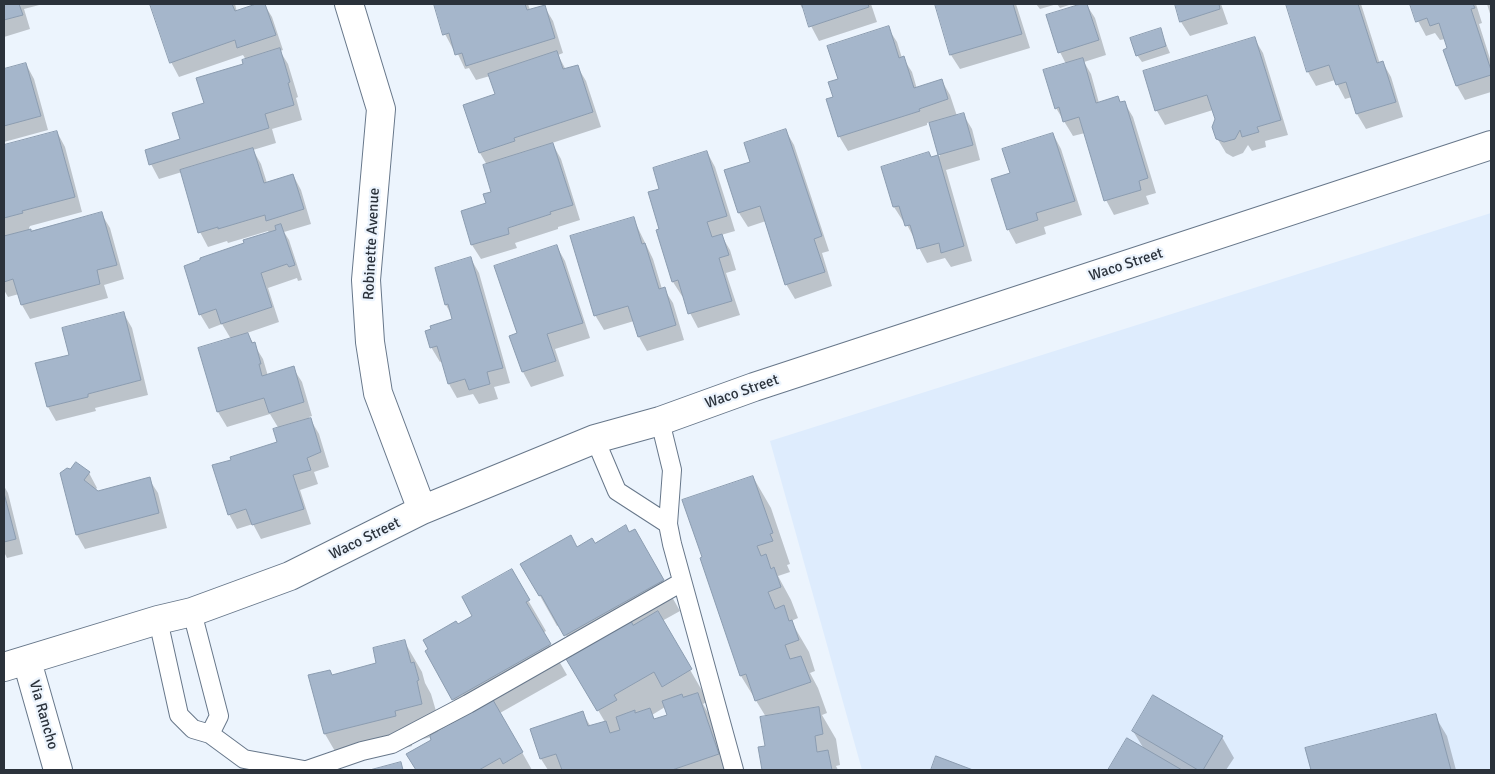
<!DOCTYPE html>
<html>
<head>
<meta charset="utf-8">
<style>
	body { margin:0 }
	#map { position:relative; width:1495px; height:774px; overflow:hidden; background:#ecf4fd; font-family:Signika,sans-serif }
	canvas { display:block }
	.frame { position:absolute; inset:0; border:5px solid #2b323b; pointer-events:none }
</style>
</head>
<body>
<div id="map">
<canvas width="1495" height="774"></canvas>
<div class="frame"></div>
</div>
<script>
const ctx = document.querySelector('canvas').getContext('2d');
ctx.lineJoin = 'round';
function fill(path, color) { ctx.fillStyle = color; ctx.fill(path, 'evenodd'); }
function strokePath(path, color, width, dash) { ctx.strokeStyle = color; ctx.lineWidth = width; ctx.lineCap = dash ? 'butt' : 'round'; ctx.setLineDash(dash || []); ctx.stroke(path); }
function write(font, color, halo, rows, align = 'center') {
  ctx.font = font + ' Signika,sans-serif'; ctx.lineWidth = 4.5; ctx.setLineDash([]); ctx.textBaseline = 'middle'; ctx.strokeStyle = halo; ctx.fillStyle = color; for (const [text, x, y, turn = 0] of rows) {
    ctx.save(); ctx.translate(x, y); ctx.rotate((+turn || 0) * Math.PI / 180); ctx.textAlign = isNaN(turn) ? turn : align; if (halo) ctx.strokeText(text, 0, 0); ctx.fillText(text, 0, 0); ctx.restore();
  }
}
fill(new Path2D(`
	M1491,213V770H862L770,441Z`), '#deecfd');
fill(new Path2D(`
	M4,4H43L24,9L30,29L4,37Z
	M151,4H235L237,12L259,4H264L272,17L283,50L280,51L288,64L298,97L296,98L302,120L272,129L276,143L253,150L261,164L267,183L293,175L301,190L311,224L284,232L289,240L302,280L298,281L297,278L268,288L279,322L247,333L263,359L268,376L293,368L302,382L312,416L309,417L319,434L329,467L314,472L318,484L300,490L311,524L261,539L253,524L237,529L229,514L278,443L279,429L270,414L227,427L218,412L199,349L231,339L222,324L209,329L200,314L246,244L269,233L268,231L228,243L227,241L208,247L200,232L182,172L159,179L151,164L181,140L205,104L245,65L246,60L243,55L179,77L171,62Z
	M435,4H528L530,10L544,6L553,21L563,53L558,55L566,70L577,66L586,81L601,127L552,143L561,159L580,220L558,227V229L515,243L517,248L481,259L472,245L493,193L487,165L480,153L496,95L490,76L476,80L469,68L465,69L455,48L453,49L445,34Z
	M800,4H871L877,22L819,41L811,26L805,8H802Z
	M936,4H1016L1030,48L960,69L951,55Z
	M1036,4H1057L1040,9Z
	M1057,4H1072L1060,8Z
	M1086,4L1095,18L1106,55L1084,62L1091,74L1099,103L1124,102L1133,117L1156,193L1146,196L1149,204L1114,215L1106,200L1085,133L1073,136L1056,108L1066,64L1060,52L1048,15Z
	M1176,4H1221L1228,24L1190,36L1181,22Z
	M1287,4H1361L1380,64L1383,63L1391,77L1403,117L1366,129L1357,114L1352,97L1345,99L1335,80L1316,86L1308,72Z
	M1412,4H1476L1482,23L1479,24L1491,62V92L1465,100L1457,86L1445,50L1449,49L1445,39L1440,40L1435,33L1426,36L1418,21Z
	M1487,4H1491V17Z
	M888,28L897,42L902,58H903L912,72L917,89L942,81L950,95L957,116L963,114L972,129L980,160L946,170L972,261L951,267L945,258L927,263L905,221H903L894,207L931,158L940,156L930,122L927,123V125L848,151L839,136L835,98L840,80Z
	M1160,30L1170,53L1142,62L1137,55Z
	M1254,38L1263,53L1288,135L1265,141L1266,147L1252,151L1248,145L1243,153L1233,157L1226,153L1217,138L1216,120L1213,110L1165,125L1157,111L1145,72Z
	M26,64L34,79L48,130L4,142V71Z
	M786,131L794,145L829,251L822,253L832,286L795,299L786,284L766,221L748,227L739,213L726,171L752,163Z
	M57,132L65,147L82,212L30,226L29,228L31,232L101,213L110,228L124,279L104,285L108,298L30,319L22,305L19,294L8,297L4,290V175L6,174L4,165V146Z
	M1053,134L1061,149L1082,215L1044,227L1046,234L1016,244L1008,229L1012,174Z
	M707,152L715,167L735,231L721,235L730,250L736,270L726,273L740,315L698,328L690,313L684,296H682L673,282L661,230V190Z
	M633,218L653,259L662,289H664L673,303L684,340L647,351L639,337L634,321L604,330L595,315Z
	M557,247L565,261L590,338L555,349L564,376L531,387L523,372L511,337L519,334Z
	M471,259L479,273L510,383L494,387L498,399L479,404L473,394L457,398L449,384L442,361L440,362L431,347L454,320L446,305Z
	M124,314L132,328L148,395L95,408L96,411L56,421L48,407L71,356Z
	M89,473L97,488L95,490L98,492L149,479L158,493L167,528L85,549L77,535L61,474Z
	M753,477L771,508L790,564L787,565L790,572L778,576L791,600L798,618L791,621L809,652L815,671L810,673L818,688L827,713L822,715L836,739L840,765L836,766L838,770H763L759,748L766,747V717L741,676L701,559Z
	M4,486L8,493L23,554L7,558L4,552Z
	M634,530L680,611L662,621L708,701L703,704L715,725L730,770H548L541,759L582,712L591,727L605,722L568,659L577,654L560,625L557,626L522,564L594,544ZM665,707L668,716L655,720L652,715Z
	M511,571L546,631L543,633L567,675L500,713L532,770H417L408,754L433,740L431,737L412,742V746L343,765L325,734L310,676H332L378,664L404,641L422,672L425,683L431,694L436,711L433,712L438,732L464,718L426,652L457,625L474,616Z
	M1435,716L1447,736L1456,770H1312L1307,749Z
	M1133,731L1222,737L1234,758L1226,770H1109L1127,739L1144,749Z`), '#0003');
const building = new Path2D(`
	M4,4H19L23,15L4,20Z
	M150,4H232L235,11L256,4H265L276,35L237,48L235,40L170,63Z
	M434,4H525L527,10L545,5L555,38L466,66L462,53L455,55L449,33L443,35Z
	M802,4H868L869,7L809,27Z
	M935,4H1013L1022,34L950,55Z
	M1081,4H1087L1099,40L1058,53L1046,15Z
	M1175,4H1219L1220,9L1180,22Z
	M1286,4H1358L1377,63L1383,61L1396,102L1356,114L1346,82L1336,85L1329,65L1307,72Z
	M1410,4H1473L1475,8L1471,9L1491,70V75L1456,86L1443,50L1447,48L1439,23L1430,26L1427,18L1416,22Z
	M889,26L899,58L904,56L914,88L942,79L948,99L919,109L920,111L838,137L826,99L833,97L828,82L838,79L827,46Z
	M1161,28L1166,46L1136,56L1130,38Z
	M1255,37L1281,120L1257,127L1259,132L1242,137L1240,130L1235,139L1224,142L1216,139L1212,127L1215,119L1207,95L1155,111L1143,71Z
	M280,48L290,82L288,83L294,105L265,114L269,128L149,165L145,150L180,139L172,113L204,103L196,78L243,64L242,60Z
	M557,51L563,69L578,65L593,112L514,138L515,141L479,153L463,105L495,94L488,74Z
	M1083,58L1096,103L1118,96L1120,102L1125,101L1148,178L1139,181L1141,190L1104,201L1079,117L1063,122L1059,107L1055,109L1043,70Z
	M26,63L41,116L4,126V69Z
	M964,113L973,145L938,155L929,123Z
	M786,129L822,236L814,239L825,272L785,285L760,206L738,213L724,170L750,162L744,143Z
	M57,131L75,197L22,211L23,213L4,218V145Z
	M1053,133L1075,201L1036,213L1038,220L1007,230L991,179L1010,173L1002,149Z
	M553,143L573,205L550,212L551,214L508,228L509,234L471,245L461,211L486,203L483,194L491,192L483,165Z
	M253,148L264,183L293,174L304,209L266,221L265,215L218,229V227L198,233L180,170Z
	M707,151L727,216L707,222L712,237L722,234L729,255L719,258L732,301L688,314L678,280L672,282L656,230L659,229L648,192L659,189L653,168Z
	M929,152L931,157L938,155L964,246L941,253L939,243L917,249L910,225L905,226L899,206L893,207L881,167Z
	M102,212L117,265L97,270L100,284L21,305L13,279L4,282V236L31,229V231Z
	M634,217L642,244L645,243L659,289L665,287L676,325L638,337L628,306L594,316L570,236Z
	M281,224L295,265L289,267L287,264L261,273L272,307L221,324L216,309L199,315L184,266L200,260V258L244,243L243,240L276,230L275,226Z
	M557,245L583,323L547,334L556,361L522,372L509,336L517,333L494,266Z
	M471,257L503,368L487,372L490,384L469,390L465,379L448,384L437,346L430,348L425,331L431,329L430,326L452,319L448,304L445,305L435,268Z
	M124,312L141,380L88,394V397L47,407L35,363L69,355L62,328Z
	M248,333L252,343L255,342L261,364H259L262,376L294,366L304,402L269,413L264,398L217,412L198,348Z
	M311,418L321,452L307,458L311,470L293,475L304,509L252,525L246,509L228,515L212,465L231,460L230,457L277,442L273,429Z
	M76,462L90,472L84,480L98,491L150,477L159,513L76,535L60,473L67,468L70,469Z
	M753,476L773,533L770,534L773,541L757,546L761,556L766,554L771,569L774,567L781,587L768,592L775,609L784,605L789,621L792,620L799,640L785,645L790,659L801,656L811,682L755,701L746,674L740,676L700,558L702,557L682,500Z
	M4,493L16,539L4,542Z
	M626,525L629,532L635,529L664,580L564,636L541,595L539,596L520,564L571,535L577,547L592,538L595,543Z
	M512,569L530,600L526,602L551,644L452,700L425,651L428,649L423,640L456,621L458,624L472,616L462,597Z
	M658,611L692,669L662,687L654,672L614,695L617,700L597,711L566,659L631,621L633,625Z
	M405,640L411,663L414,662L419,680L417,681L422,704L395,711L396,716L324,734L308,675L330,670L332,675L376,663L373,648Z
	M698,693L719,754L672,770H562L556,754L540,759L530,729L583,711L588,726L606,721L610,733L620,730L616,717L635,710V713L650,708L654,719L667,715L662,701L682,694L683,697Z
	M1153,695L1223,736L1203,770H1198L1132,731Z
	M493,700L523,752L503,764L500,758L479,770H416L406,754L431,740L430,736Z
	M819,707L823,734L815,736L817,752L828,750L832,770H762L758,747L765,746L760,717Z
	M1436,714L1451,770H1311L1305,748Z
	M1127,738L1182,770H1108Z
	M936,756L973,770H931Z
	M401,762L403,770H370Z`);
fill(building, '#a5b6cb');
strokePath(building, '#8b9cb0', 1);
const lane = new Path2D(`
	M660,421L672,470L668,524L672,544L734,770
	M595,439L617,491L668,524
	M192,612L219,716L210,734
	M158,620L179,715L193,729L210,734L244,759L304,770
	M307,770L362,751L392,744L468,704L682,582`);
const street = new Path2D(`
	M349,4L381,109L366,280L370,342L378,393L422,510
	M27,661L58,770
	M4,667L158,620L192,612L290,576L422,510L595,439L660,421L754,387L1491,145`);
strokePath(lane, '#67778a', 20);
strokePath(street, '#67778a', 30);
strokePath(lane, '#fff', 18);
strokePath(street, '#fff', 28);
write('15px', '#2b323b', '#ecf4fd', [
	["Robinette Avenue",372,244,-87],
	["Waco Street",1126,265,-18],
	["Waco Street",742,392,-19],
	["Waco Street",365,539,-26],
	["Via Rancho",43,715,74]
]);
</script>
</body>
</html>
